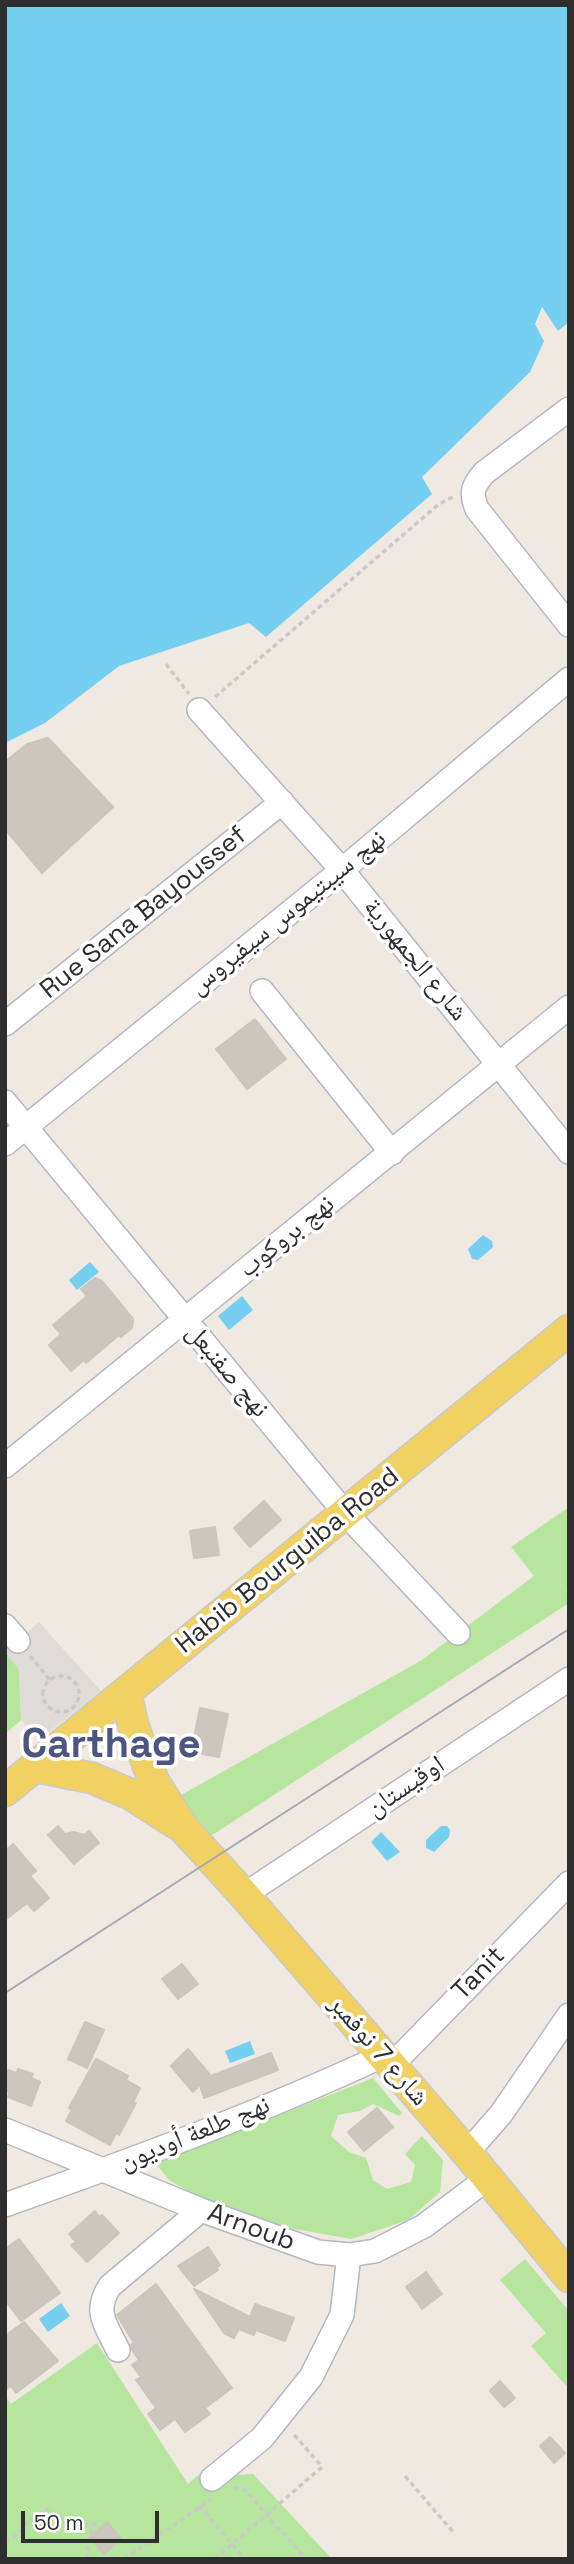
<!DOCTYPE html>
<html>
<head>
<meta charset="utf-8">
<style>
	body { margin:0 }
	#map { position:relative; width:574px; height:2564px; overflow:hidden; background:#efe9e1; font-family:"Space Grotesk",sans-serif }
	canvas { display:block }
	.frame { position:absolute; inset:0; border:7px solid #2e2e2e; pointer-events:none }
	.scale { position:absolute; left:21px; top:2511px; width:138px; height:32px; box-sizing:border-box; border:4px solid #2e2e2e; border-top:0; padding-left:9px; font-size:21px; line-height:24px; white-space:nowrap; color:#2e2e2e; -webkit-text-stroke:5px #fff; paint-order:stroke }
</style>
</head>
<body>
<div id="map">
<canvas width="574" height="2564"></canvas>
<div class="frame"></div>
<div class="scale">50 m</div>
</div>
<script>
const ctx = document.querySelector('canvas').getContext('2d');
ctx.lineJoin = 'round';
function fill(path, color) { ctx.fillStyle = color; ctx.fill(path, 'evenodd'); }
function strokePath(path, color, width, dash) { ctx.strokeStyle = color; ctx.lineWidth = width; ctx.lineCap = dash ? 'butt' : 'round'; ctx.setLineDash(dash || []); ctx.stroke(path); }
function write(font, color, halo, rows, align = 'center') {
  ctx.font = font + ' "Space Grotesk","Noto Naskh Arabic",sans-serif'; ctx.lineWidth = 7; ctx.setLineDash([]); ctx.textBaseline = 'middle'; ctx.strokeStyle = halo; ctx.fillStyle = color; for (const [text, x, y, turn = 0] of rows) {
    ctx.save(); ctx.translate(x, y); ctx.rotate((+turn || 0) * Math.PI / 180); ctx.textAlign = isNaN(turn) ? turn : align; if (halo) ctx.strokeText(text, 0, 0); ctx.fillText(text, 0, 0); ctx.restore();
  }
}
fill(new Path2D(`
	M569,1507V1588L566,1590L569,1594V1603L203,1841L174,1799L422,1660L534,1576L511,1547Z
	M5,1652L19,1669L21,1720L5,1734Z
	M373,2078L402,2113L399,2116L373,2104L360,2111L338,2115L331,2136L349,2152L366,2158L373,2180L387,2189L411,2182L415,2165L405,2154L422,2136L443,2160L440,2192L408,2220L351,2239L290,2228L237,2212L202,2199L169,2180L156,2164Z
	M525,2259L569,2311V2389L531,2346L546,2333L500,2280Z
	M97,2343L188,2484L205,2469L220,2488L235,2475L253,2474L332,2559H5V2396L11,2404Z`), '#b6e59e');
fill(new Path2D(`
	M39,1622L101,1691L39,1740L21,1720L19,1669L5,1652Z`), '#dfdcd8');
fill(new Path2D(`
	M5,5H569V322L558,331L542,307L535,324L544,341L530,372L422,477L432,494L266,637L249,623L119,666L45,723L5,743Z
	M483,1235L492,1241L493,1247L478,1260L472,1259L468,1249Z
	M90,1262L99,1272L77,1290L69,1280Z
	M242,1296L253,1310L229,1330L218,1316Z
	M441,1826H447L450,1830L449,1837L434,1852L426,1848V1840Z
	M381,1832L400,1852L387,1861L371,1842Z
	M250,2041L255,2054L230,2063L225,2051Z
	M61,2303L70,2316L48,2332L39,2319Z`), '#75cff0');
const building = new Path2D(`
	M48,738L113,807L42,873L5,829V762L27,744Z
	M255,1019L286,1059L247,1089L216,1049Z
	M95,1278L102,1281L133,1319L132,1328L121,1337L119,1335L86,1363L84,1360L71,1371L49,1345L61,1334L53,1325L87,1296L81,1289Z
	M264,1501L281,1520L250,1547L234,1528Z
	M215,1527L219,1555L194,1558L190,1531Z
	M200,1708L228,1714L219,1757L191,1752Z
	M58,1826L65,1834L74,1832L84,1835L89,1831L99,1843L74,1864L48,1835Z
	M13,1844L36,1871L30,1876L49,1898L34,1911L27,1903L5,1920V1851Z
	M182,1964L198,1984L178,1999L162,1979Z
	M85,2022L104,2030L87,2068L68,2059Z
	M188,2049L211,2076L271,2053L278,2070L204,2098L200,2085L193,2092L171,2066Z
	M96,2059L128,2076L126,2080L140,2088L133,2102L136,2103L119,2135L116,2133L110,2145L66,2121L72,2110L69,2108Z
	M18,2069L33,2074L31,2078L40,2082L31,2106L8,2097L10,2092L5,2091L8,2070L17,2073Z
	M377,2108L393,2127L364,2151L348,2132Z
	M95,2211L99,2217L102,2215L119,2233L87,2262L71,2245L76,2242L69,2234Z
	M19,2239L60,2293L21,2321L5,2300V2249Z
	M208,2247L220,2265L216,2268L218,2270L194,2286L178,2266Z
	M426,2272L442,2294L422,2309L406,2287Z
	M156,2284L232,2388L205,2408L210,2414L185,2432L175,2419L160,2430L148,2414L156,2408L136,2380L141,2377L132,2365L139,2360L132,2350L131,2345L134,2343L117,2315Z
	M194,2289L250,2317L255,2304L294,2318L285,2341L256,2330L254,2335L239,2329L234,2338L224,2333Z
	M24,2322L58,2361L16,2393L11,2386L5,2390V2336Z
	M500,2381L515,2398L504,2407L490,2391Z
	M550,2437L565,2453L554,2463L540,2446Z
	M107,2522L121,2539L104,2554L90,2537Z`);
fill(building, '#cbc7bf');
strokePath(building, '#cbc5ba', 2);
const minor = new Path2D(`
	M569,409L484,473C473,486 470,492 477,509L569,625
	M199,710L342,870L569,1152
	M262,991L392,1153
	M5,1024L282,802
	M5,1102L346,1514L458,1633
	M5,1144L342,870L569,679
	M5,1466L569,1007
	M5,1626L18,1641
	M244,1895L569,1679
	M391,2066L569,1883
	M5,2130L201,2210L318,2252L349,2255L375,2251L424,2226L488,2178
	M467,2153L501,2114L569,2015
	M5,2205C132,2160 260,2113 382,2056
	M118,2350C106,2325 93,2312 110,2286L201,2210
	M212,2479L262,2438L311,2377L342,2315L349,2255`);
const major = new Path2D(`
	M126,1694L134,1728L154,1782L184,1829L244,1895L467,2153L569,2277
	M36,1767L92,1778L130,1794L175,1823
	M5,1791L569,1330`);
strokePath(minor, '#b4b7c1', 26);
strokePath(major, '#c9c9c9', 33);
strokePath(new Path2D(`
	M166,664L189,694
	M215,697L439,504L453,497
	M30,1656L50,1680
	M43 1694a18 18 0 1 1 36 0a18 18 0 1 1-36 0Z
	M405,2476L454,2533
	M234,2488L244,2489L306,2559
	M199,2506L245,2559
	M5,2541L16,2536L29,2520L47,2509L67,2522L94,2525
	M87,2559L88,2540L96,2519
	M124,2559L212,2499
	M215,2559L322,2467L292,2432`), '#c9c9c9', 3.5, [5, 3.5]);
strokePath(minor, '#fff', 23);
strokePath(major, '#f2d163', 30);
strokePath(new Path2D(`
	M5,1993L569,1629`), '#a3a6b8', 2);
write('26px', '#2e2e2e', '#fff', [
	["Rue Sana Bayoussef",144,913,-39],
	["نهج سيبتيموس سيفيروس",288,913,-39],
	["شارع الجمهورية",415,960,51],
	["نهج بروكوب",287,1237,-39],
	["نهج صفنبعل",227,1371,50],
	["Habib Bourguiba Road",288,1561,-39],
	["اوقيستان",406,1787,-34],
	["Tanit",479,1974,-46],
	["شارع 7 نوفمبر",378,2051,49],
	["نهج طلعة أوديون",195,2134,-22],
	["Arnoub",251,2228,20]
]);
write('bold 40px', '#4d5680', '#fff', [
	["Carthage",111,1746]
]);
</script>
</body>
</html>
